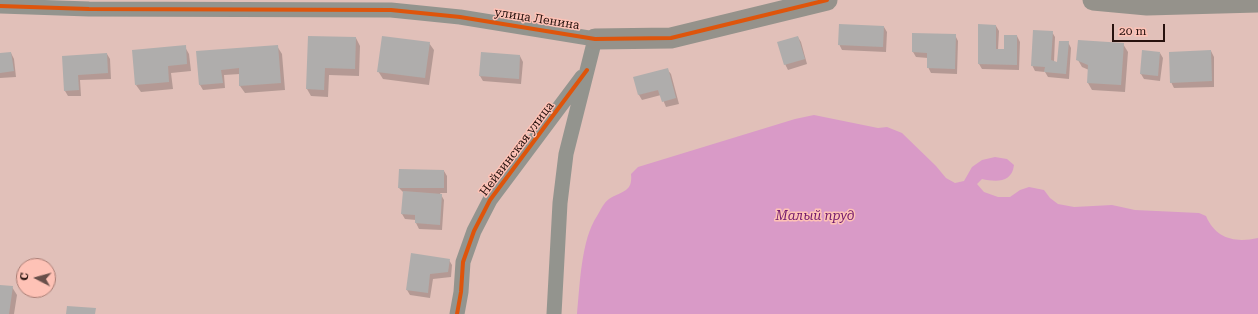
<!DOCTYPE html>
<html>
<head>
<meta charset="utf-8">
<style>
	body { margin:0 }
	#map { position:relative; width:1258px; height:314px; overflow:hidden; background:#e1c0b9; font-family:"Roboto Serif",serif }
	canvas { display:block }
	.north { position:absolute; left:16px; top:258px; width:40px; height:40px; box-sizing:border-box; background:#fec2b6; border:1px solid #a87c73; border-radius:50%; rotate:276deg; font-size:11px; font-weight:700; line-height:16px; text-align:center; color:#27120e }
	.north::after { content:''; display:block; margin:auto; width:14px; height:18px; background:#684f4a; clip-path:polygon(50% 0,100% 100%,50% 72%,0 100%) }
	.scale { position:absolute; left:1112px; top:24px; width:53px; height:18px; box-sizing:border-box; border:2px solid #27120e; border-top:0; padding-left:5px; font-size:12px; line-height:14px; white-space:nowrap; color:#27120e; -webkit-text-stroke:3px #fec2b6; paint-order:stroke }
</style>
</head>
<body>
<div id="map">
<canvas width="1258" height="314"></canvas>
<div class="north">С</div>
<div class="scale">20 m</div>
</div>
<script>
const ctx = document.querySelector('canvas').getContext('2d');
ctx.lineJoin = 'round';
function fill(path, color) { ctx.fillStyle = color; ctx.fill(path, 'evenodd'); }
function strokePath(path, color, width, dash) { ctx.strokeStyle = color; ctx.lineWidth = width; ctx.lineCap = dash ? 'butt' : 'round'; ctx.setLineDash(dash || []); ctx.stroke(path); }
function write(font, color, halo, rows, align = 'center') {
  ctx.font = font + ' "Roboto Serif",serif'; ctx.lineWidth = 3; ctx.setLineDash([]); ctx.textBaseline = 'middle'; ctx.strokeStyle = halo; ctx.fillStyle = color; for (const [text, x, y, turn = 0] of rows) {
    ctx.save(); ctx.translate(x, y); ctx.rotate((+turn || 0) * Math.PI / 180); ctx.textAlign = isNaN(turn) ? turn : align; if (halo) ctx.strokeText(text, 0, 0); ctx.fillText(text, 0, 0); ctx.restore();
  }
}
fill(new Path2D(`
	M814,115L878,128L887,127L902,133L936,166L946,178L955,183L964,181L972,167L982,160L995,157L1007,159L1014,165C1012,183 996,182 982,179L977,184L984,192L998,197H1010L1020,190L1029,187L1044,190L1050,198L1058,204L1074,207L1112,205L1135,210L1199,213L1206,216C1216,239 1235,243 1258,238V314H577C580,285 581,240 597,216C600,211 604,202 609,199C622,191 633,192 631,174L638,167L795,119Z`), '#d99ac7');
fill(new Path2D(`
	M996,26L999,31L998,50H1005L1017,36L1020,42L1019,70L982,69L979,64Z
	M884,27L887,32L886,52L842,50L839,44Z
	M1052,32L1055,37L1054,62L1058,64L1068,42L1071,48L1069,79L1048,77L1045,72L1035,71L1032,65Z
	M955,35L958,41L957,74L931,73L928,67V58L916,57L913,52Z
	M309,37L356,38L360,46L359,76L329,75L328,97L311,96L307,89Z
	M798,37L801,42L807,64L788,70L785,64Z
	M429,43L434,50L429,85L383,79L378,71Z
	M1123,44L1128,52L1125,92L1092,90L1088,83L1089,70L1082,67L1078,60Z
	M277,46L282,54L285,90L245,93L240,86V74L224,75L225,88L203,90L200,85L197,52Z
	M185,47L189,54L191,71L171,73L173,89L141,92L136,85Z
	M1211,51L1214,57V87L1174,88L1171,82Z
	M11,53L14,59L16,77L0,78V54Z
	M1160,53L1163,58L1160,81L1144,79L1141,74Z
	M107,54L110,59L111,79L80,80L81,96H68L65,91L63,57Z
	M520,56L523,62L521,84L483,81L480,76Z
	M667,69L671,74L679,104L666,107L661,95L642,100L639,95L635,78Z
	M444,171L447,176V193H440L444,200L442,230L419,229L416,223V220L405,219L402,214L404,193L399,188Z
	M449,260L452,265L451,277L433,279L430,298L410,295L407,290Z
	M0,286L12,287L17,295L14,314H0Z`), '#0003');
fill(new Path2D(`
	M839,24L884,26L883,47L838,45Z
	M978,24L996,25V49H1004V35H1017V65L978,64Z
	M1033,30L1053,31L1051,60L1057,62L1059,41H1069L1066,74L1044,72L1045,67L1031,66Z
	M912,33L956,34L955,69L927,68V53L912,52Z
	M308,36L356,37L355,69L325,68L324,90L306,89Z
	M382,36L430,42L425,78L377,72Z
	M798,36L805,59L784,65L777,42Z
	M1078,40L1124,43L1121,85L1087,83L1088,65L1076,60Z
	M186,45L187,64L168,66L169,82L135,85L132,50Z
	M278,45L281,83L239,86V68L221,70L223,83L199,85L196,51Z
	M1142,50L1160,52L1158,76L1140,74Z
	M1211,50L1212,81L1170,83L1169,52Z
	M11,52L14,71L0,73V53Z
	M481,52L520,55L519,79L479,76Z
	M107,53L108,73L78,75L79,90L64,91L62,56Z
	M668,68L676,98L662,102L658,90L638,95L633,77Z
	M399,169L444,170V188H398Z
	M403,191L442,194L440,225L415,223V215L401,214Z
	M411,253L450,259L448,272L430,274L428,293L406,290Z
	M0,285L13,286L9,314H0Z
	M67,306L96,308L95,314H66Z`), '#afadac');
strokePath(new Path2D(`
	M0,6L89,9L391,10L460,17L595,39L566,154L560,203L554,314
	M457,314L461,292L463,262L474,231L490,200L582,77`), '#93948e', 15);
strokePath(new Path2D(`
	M1093,0L1147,5L1258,2
	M595,39L671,38L827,0`), '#95928b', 21);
strokePath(new Path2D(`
	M0,6L89,9L391,10L460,17L595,39L671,38L827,0
	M457,314L461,292L463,262L474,231L490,200L587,70`), '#de550c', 4);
write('12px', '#27120e', '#fec2b6', [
	["улица Ленина",537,19,9],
	["Нейвинская улица",517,149,-53]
]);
write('italic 13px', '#72186c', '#fec2b6', [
	["Малый пруд",815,216]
]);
</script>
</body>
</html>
